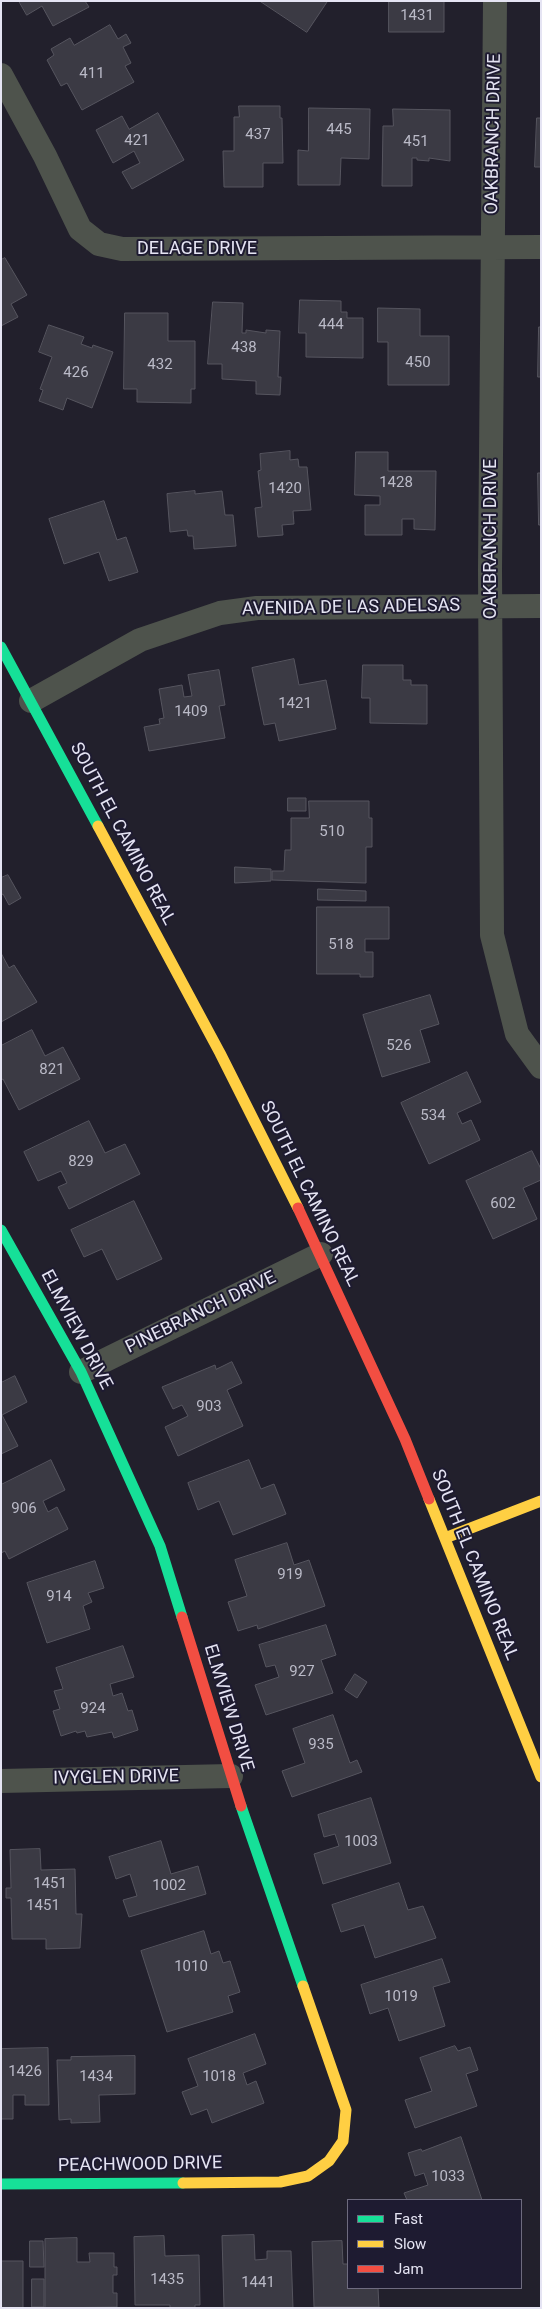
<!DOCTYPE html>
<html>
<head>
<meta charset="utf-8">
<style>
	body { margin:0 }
	#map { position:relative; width:542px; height:2309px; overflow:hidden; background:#22202c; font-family:Roboto,sans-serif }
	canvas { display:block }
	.frame { position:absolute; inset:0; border:2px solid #e5e4f3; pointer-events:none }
	.legend { position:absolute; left:347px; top:2199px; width:175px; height:90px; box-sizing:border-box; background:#1e1b31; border:1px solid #6e6b7f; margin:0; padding:6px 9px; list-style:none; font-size:15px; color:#e5e4f3 }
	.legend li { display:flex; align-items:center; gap:10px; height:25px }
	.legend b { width:25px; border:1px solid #6e6b7f }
</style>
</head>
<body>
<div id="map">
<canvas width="542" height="2309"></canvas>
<div class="frame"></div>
<ul class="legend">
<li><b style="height:6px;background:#16e098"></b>Fast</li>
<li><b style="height:6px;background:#ffcf43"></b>Slow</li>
<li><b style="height:6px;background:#f24e42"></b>Jam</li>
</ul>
</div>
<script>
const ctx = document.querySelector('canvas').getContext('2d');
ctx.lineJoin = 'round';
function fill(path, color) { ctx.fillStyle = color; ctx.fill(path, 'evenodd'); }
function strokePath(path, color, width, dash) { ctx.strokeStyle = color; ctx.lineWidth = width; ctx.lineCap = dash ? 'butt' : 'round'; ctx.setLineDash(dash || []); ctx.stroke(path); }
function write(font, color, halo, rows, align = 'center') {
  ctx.font = font + ' Roboto,sans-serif'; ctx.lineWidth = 4; ctx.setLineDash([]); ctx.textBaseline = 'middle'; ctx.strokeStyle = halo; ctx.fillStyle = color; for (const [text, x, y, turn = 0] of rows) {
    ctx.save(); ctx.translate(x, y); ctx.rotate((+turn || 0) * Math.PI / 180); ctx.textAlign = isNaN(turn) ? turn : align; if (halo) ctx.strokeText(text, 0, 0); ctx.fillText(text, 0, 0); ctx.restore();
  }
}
const building = new Path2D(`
	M19,1H85L89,7L53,26L42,6L27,15Z
	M260,1H326L327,2L307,32Z
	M389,1H444V32H389Z
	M110,25L118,39L126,34L131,43L123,47L131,63L125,66L134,82L82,110L67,83L61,86L47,60L54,55L51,49L70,38L74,45Z
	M239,106H280V118H282L283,163H263V187H224L223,151H234V117H239Z
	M309,108L370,109L369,159L341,158L340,185H298V150L308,151Z
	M393,109L450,110V161L429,158V161L417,160V158H412V186H382L383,126H393Z
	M158,113L184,160L132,189L122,172L140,163L134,151L113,163L96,130L122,116L129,129Z
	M537,118H541V167H535Z
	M5,258L27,295L11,304L18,317L1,326V260Z
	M300,300L341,301V312H347V318H363V358L306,357V333H299Z
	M213,302L243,303L242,333H246V330L266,333V330L280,331L278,377H281L280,395L256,394V381L222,379V364H208Z
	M378,308L420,309V336H449V385H388V342H378Z
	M125,313H168V341H195V389H191V403L137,402V389H124Z
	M49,325L84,337L81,344L92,348L93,345L113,352L92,408L67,398L63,410L39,401L43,390L40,389L52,357L39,352Z
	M539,327H541V377H538Z
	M290,451V460L298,459L299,467H307L311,510L293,511L294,524L282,525L283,535L258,537L255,508L262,507L258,471L261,470L260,454Z
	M356,452H388V471H436L435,530L414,529V519H402V535H365V505H380V496L355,495Z
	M538,473H541V525H539Z
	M195,491V494L222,491L225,515H233L236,546L194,549L193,536H188L187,530L170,532L167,494Z
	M104,501L117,540L126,537L138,572L109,581L99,552L64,564L49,519Z
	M294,659L299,685L326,680L336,729L279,741L275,723L264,725L252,668Z
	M363,665H403V680H411V685H427V724L370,723V698H362Z
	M219,670L225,705L219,706L225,738L149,751L144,727L160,724L159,719L164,718L159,689L182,685L184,697L192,696L188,675Z
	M288,798H306V811H288Z
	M309,801H369V818H372V847H366V883L272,880V871H284L285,850H291V818H309Z
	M235,867L271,869V881L235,883Z
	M8,875L21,898L9,905L3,894L1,895V878Z
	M318,889L366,891V901L318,900Z
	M317,907H389V939H365V952H373V977H360V974H317Z
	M1,953L9,968L14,965L37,1002L1,1022Z
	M430,995L439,1024L420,1030L430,1062L382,1077L363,1015Z
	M32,1030L45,1056L63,1047L80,1079L19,1110L3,1079L1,1080V1046Z
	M467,1072L481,1102L457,1113L462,1124L471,1120L480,1140L429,1164L401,1103Z
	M89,1121L105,1153L125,1144L140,1174L69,1209L58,1187L67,1183L61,1171L38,1181L24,1152Z
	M532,1151L541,1169V1180L523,1188L537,1219L493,1239L466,1181Z
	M134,1201L162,1259L117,1280L102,1249L84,1257L71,1230Z
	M232,1362L242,1383L227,1390L243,1426L178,1456L165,1427L188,1416L182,1405L173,1409L162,1387L215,1365L216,1369Z
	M15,1376L27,1402L2,1415L18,1446L1,1454V1383Z
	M51,1460L65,1490L43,1501L48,1512L57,1507L68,1529L9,1559L5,1551L1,1553V1485Z
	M249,1460L261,1489L274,1484L286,1514L233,1535L219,1501L198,1510L188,1483Z
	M287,1543L294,1565L309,1560L325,1606L258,1629L257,1625L238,1631L228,1602L247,1596L235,1560Z
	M95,1561L104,1588L88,1593L92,1602L83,1606L90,1629L47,1643L27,1583Z
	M326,1625L336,1655L321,1660L333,1693L266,1715L255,1685L279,1677L275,1665L266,1667L259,1645Z
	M123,1646L134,1677L110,1684L113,1696L122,1693L128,1711L132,1710L138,1730L114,1738L112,1732L87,1737L85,1731L77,1733L76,1731L61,1736L53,1711L60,1709L54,1691L63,1689L56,1668Z
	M355,1674L367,1682L357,1698L345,1690Z
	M333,1715L350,1763L357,1760L362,1772L292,1797L282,1771L305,1763L293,1729Z
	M371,1798L391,1863L323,1884L314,1854L339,1846L335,1834L324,1837L318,1815Z
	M161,1841L171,1874L198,1866L206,1894L129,1917L123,1900L137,1896L130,1874L116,1879L109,1857Z
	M40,1849L41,1870L75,1869L76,1914H82L80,1948L46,1949V1939H12L11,1898H6V1888H11L10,1850Z
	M399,1883L408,1910L423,1906L436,1938L375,1958L364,1925L341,1932L332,1905Z
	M204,1931L211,1954L219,1951L223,1963L230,1961L240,1992L228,1996L233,2012L167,2032L141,1951Z
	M442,1959L450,1982L433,1987L445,2026L399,2041L388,2008L370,2014L361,1985Z
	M255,2034L266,2064L243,2073L247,2085L256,2081L264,2103L212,2123L207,2109L191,2115L182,2092L198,2086L188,2059Z
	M455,2046L458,2051L470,2047L478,2070L466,2074L477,2106L415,2128L405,2100L432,2091L420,2058Z
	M48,2048L49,2105H25V2095H13V2119H1V2049Z
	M135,2056V2094L99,2095L100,2122L71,2123V2119L59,2120L57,2060H71V2057Z
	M461,2137L482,2200H407L404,2193L428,2185L424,2173L415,2176L408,2153L421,2149L422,2151Z
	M254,2235L255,2260L267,2259V2251H291L293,2308H224L222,2236Z
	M164,2236L165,2256L199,2255L200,2305H195V2308H170V2305H135L134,2237Z
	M77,2238V2262H90L89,2253H114V2267H117V2275H113V2293H117V2307L45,2308V2239Z
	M30,2241H43L44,2267H30Z
	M342,2241L343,2264H348V2288H378L379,2307H314L312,2242Z
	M1,2261H23V2308H1Z
	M32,2279H44V2307H32Z`);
fill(building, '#3b3a44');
strokePath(building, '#56555f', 1);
strokePath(new Path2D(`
	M495,1L490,569L492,935L517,1034L541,1067
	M1,75L45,156L80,229L99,244L122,249L541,247
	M31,701L140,640L220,613L257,608L541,606
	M81,1372L321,1254
	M1,1781L231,1776`), '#4e534c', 24);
strokePath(new Path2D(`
	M1,647L98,826
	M1,1230L81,1372L160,1546L182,1617
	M241,1806L303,1986
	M1,2184L183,2183`), '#16e098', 11);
strokePath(new Path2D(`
	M98,826L220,1053L298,1208
	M429,1499L541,1777
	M445,1538L541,1501
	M183,2183L280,2182L308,2176L329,2161L343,2141L346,2110L303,1986`), '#ffcf43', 11);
strokePath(new Path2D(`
	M298,1208L405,1439L429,1499
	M182,1617L241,1806`), '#f24e42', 11);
write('15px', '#babac7', null, [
	["1431",417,16],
	["411",92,74],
	["445",339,130],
	["437",258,135],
	["421",137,141],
	["451",416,142],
	["444",331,325],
	["438",244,348],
	["450",418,363],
	["432",160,365],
	["426",76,373],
	["1428",396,483],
	["1420",285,489],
	["1421",295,704],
	["1409",191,712],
	["510",332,832],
	["518",341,945],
	["526",399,1046],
	["821",52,1070],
	["534",433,1116],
	["829",81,1162],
	["602",503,1204],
	["903",209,1407],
	["906",24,1509],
	["919",290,1575],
	["914",59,1597],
	["927",302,1672],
	["924",93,1709],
	["935",321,1745],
	["1003",361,1842],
	["1451",50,1884],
	["1002",169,1886],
	["1451",43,1906],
	["1010",191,1967],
	["1019",401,1997],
	["1426",25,2072],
	["1434",96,2077],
	["1018",219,2077],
	["1033",448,2177],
	["1435",167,2280],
	["1441",258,2283]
]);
write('18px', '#e5e4f3', '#1e1b31', [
	["OAKBRANCH DRIVE",494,134,-89],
	["DELAGE DRIVE",197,249],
	["OAKBRANCH DRIVE",491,539,-90],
	["AVENIDA DE LAS ADELSAS",351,608,-1],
	["SOUTH EL CAMINO REAL",122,834,62],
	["SOUTH EL CAMINO REAL",309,1194,64],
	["PINEBRANCH DRIVE",201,1313,-26],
	["ELMVIEW DRIVE",76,1330,62],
	["SOUTH EL CAMINO REAL",474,1565,68],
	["ELMVIEW DRIVE",228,1708,73],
	["IVYGLEN DRIVE",116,1778,-1],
	["PEACHWOOD DRIVE",140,2165,-1]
]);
</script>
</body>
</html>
